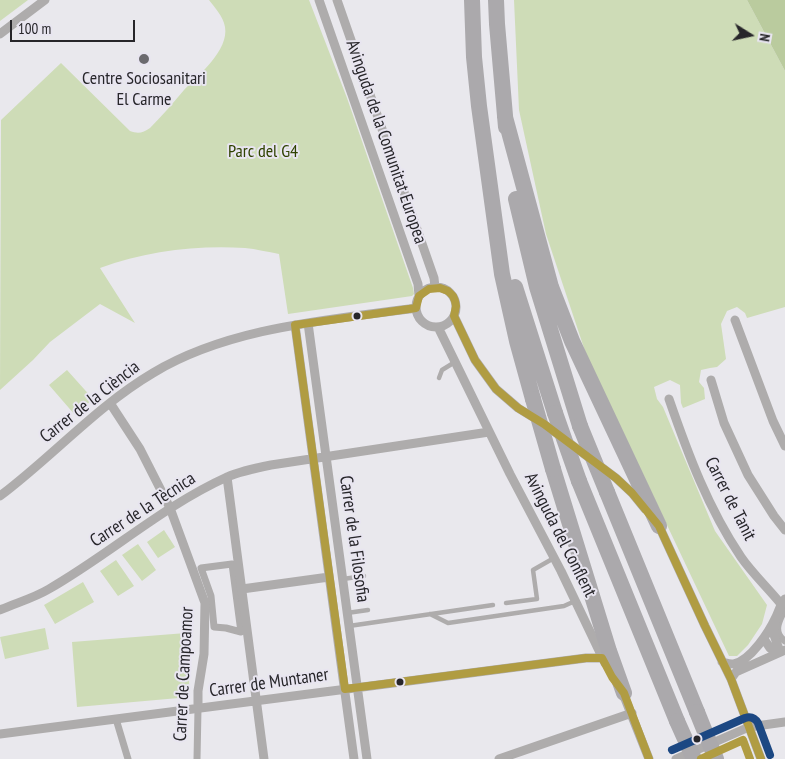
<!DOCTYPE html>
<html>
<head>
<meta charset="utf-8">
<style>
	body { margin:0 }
	#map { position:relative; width:785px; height:759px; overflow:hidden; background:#e9e8ed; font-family:"PT Sans Narrow",sans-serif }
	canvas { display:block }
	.north { position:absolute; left:725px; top:10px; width:50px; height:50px; -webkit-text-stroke:4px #e8e5f0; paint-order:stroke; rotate:100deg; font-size:14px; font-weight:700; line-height:20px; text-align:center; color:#27262a }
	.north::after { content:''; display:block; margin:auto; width:18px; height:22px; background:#27262a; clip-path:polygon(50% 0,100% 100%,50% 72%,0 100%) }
	.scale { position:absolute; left:10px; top:20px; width:125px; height:22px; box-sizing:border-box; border:2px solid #27262a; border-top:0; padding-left:6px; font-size:15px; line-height:18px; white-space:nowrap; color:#27262a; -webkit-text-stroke:4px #e8e5f0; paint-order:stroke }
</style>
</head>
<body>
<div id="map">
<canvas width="785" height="759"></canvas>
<div class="north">N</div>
<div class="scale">100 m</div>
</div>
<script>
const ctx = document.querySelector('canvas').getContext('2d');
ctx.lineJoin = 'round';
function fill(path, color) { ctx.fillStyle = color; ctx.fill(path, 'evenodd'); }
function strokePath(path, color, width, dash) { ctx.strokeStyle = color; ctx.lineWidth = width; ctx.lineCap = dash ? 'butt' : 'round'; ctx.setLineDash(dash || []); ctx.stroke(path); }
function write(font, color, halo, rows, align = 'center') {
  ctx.font = font + ' "PT Sans Narrow",sans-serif'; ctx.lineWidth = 4; ctx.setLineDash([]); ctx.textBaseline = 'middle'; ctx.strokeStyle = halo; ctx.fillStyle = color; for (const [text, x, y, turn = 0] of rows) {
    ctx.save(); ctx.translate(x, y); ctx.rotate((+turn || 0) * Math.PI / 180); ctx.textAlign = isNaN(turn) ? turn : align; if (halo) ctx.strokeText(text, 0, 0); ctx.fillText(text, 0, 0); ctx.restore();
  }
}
fill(new Path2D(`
	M0,0H28L0,21Z
	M209,0H309L347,98L413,288L414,294L412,296L288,314L279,254C268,252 256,249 245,248C197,245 146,251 100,268L135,323L100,304L50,342L33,360L0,390L1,120L61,63L130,131C138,134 143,133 150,128C162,116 173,103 184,90C199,75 229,50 225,27C223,16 215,8 209,0Z
	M514,0H747L785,71V307L747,318L745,313L737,307L727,311L721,324L726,359L717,367L710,368L701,370L699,382L704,388L705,399L683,408L681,403L680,385L670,380L654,387L657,399L663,407L715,531L767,605L762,624L748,645L737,656H729L586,354L546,234L519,110Z
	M67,370L93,399L75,415L49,385Z
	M164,530L175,547L158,558L147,542Z
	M138,544L156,570L142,581L122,555Z
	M116,560L134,586L118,596L100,571Z
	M83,582L94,602L55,624L44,605Z
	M45,628L49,649L5,659L0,637Z
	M186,633L190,697L77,707L72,642Z`), '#cedcb7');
fill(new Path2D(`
	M747,0H785V71Z`), '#bacb9e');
strokePath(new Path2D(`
	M439,378L442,370L455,362
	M343,579L364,576
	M506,603L537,599L533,570L554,558
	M347,613L368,610
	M430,614L448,623L564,606L575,601
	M349,626L493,605`), '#aeacac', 4.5);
strokePath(new Path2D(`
	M232,564L241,632L226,628L214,627L211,596L201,568Z
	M785,609C779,620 772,633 785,641
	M116,719L128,759
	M197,759L198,709`), '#aeacac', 7);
strokePath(new Path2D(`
	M319,0L418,284L419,296
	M337,0L434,278L435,287
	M0,34L45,0
	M416 307a20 20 0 1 1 40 0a20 20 0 1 1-40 0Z
	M454,316L475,360L496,389L518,408L544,424L616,478L632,493L645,509
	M735,320L773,421L785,446
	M308,323L367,759
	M295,325L354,759
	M438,327L510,474L561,571L605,663
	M711,380L724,423L748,475L774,516L785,530
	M669,399C688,454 708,508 741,557C752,573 768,588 781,604
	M110,403L140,449L170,508L205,603L204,654L198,691V709
	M227,477L264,759
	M0,496C52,457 97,406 153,373C229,327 329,320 416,308
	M657,523L659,526L705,626L731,679L761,759
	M242,589L329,577
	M0,610C16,603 34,598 49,589C110,554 163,506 227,477C241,471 256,468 271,465L489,432
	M775,622L774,635L780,652
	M764,639L770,648L780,652
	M722,662C726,663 730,664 734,664C751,660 769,632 776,617C779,611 780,605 785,599
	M731,679L736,672L785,650
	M622,691L649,759
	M0,734L586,658H602
	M499,759L632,713
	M676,759L749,727L785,722`), '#aeacac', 9);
strokePath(new Path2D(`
	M472,0L474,57L479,106L502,274L517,341L533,399
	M496,0L497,24L506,127
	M505,117L551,287L572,341L659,526
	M516,199L537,287L580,426
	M515,287L555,413
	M553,469L609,651L624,693
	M579,481L677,721
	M607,492L697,712`), '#aba9ac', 16);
strokePath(new Path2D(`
	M533,399L553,469
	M555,413L579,481
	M580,426L607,492
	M697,712L716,759
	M677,721L694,759`), '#aba9ac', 16);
strokePath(new Path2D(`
	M649,759L624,693L612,677L602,658H586L345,689L295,325L416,308L419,296L429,289L440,288L448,291L453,296L455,301L456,306L454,316L475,360L496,389L518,408L544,424L616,478L632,493L659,526L705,626L731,679L761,759`), '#b09c42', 8);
strokePath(new Path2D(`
	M701,759L743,740L750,759`), '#b09c42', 8);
strokePath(new Path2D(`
	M672,750L745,718C751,716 755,718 758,723L770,755`), '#1c4883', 8);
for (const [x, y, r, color] of [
	[144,59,6,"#6b6a6e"],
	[357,316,4.5,"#27262a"],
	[400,682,4.5,"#27262a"],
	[697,739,4.5,"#27262a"]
]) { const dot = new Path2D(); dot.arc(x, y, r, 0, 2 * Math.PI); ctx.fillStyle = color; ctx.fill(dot); strokePath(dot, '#e8e5f0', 2); }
write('18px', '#27262a', '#e8e5f0', [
	["Centre Sociosanitari",144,79],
	["El Carme",144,100]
]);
write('18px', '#27262a', '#e8e5f0', [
	["Avinguda de la Comunitat Europea",386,142,71],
	["Carrer de la Ciència",90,402,-38],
	["Carrer de Tanit",730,499,63],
	["Carrer de la Tècnica",143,510,-33],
	["Avinguda del Conflent",560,535,63],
	["Carrer de la Filosofia",354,539,82],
	["Carrer de Campoamor",184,674,-87],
	["Carrer de Muntaner",269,683,-8]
]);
write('18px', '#2f4200', '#e8e5f0', [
	["Parc del G4",263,152]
]);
</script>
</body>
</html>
